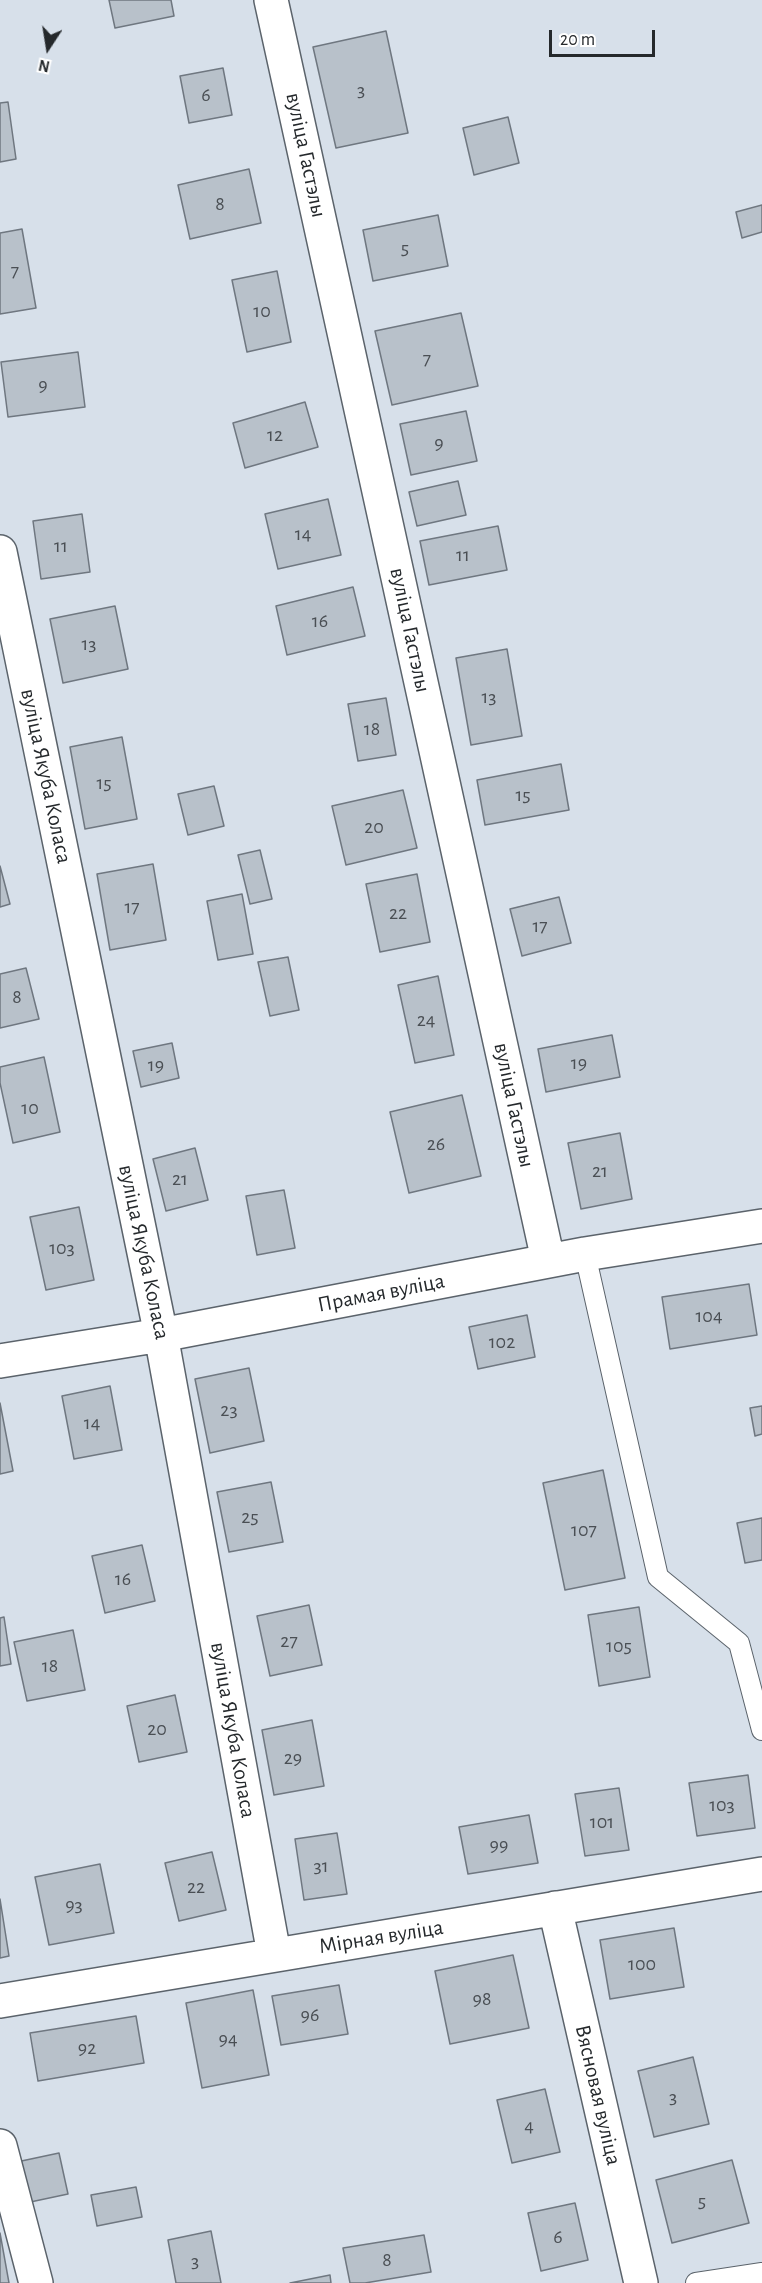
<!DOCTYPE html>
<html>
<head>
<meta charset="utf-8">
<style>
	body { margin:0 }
	#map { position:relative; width:762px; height:2283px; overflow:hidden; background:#d7e0ea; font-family:"Alegreya Sans",sans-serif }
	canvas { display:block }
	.north { position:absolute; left:18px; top:18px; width:60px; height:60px; -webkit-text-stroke:4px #fff; paint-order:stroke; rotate:192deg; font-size:16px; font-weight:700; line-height:24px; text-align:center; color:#25292c }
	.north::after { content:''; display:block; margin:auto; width:21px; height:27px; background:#25292c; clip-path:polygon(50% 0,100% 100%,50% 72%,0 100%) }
	.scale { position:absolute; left:549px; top:30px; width:106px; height:27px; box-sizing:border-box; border:3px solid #25292c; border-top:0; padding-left:8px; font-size:18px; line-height:21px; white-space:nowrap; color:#25292c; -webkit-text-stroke:4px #fff; paint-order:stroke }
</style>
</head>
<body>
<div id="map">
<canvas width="762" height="2283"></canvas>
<div class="north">N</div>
<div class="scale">20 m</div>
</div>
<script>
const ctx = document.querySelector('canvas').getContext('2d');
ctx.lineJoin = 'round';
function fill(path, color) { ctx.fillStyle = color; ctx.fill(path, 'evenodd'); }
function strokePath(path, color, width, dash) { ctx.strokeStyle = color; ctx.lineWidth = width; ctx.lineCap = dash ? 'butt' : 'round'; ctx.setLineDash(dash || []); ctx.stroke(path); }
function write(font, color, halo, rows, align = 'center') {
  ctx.font = font + ' "Alegreya Sans",sans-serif'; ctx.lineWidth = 4.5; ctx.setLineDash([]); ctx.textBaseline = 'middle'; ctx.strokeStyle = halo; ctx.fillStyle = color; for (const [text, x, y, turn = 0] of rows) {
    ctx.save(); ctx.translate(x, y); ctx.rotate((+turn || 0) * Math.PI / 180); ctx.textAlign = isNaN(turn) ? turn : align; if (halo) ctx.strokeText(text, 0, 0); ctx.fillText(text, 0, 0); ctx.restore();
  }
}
const building = new Path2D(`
	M109,0H171L174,16L115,28Z
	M386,31L408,133L336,148L313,47Z
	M223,68L232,115L189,123L180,76Z
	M8,102L16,159L0,162V103Z
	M508,117L519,163L474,175L463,128Z
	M249,169L261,223L190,239L178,185Z
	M762,205V232L742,238L736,212Z
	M438,215L448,266L373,281L363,230Z
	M22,229L36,308L0,314V233Z
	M277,271L291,342L247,352L232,280Z
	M461,313L478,386L392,405L375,331Z
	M78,352L85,407L8,417L1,362Z
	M305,402L318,447L245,468L233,423Z
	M466,411L477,461L411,475L400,424Z
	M458,481L466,515L417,526L409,492Z
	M328,499L341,555L278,569L265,514Z
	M82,514L90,572L41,579L33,521Z
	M498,526L507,570L429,585L420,541Z
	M353,587L365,636L287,655L276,606Z
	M115,606L128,669L63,683L50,619Z
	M507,649L522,736L471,745L456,658Z
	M386,698L396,755L358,761L348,704Z
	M122,737L137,819L85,829L70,747Z
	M561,764L569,810L485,825L477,780Z
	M214,786L224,826L188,835L178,794Z
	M403,790L417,848L346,865L332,806Z
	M260,850L272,899L250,904L238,855Z
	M153,864L166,940L110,950L97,874Z
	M0,866L10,904L0,907Z
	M417,874L430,942L380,952L366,884Z
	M242,894L253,954L218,960L207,901Z
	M559,897L571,943L522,956L510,909Z
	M288,957L299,1010L270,1016L258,962Z
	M26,968L39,1019L0,1028V974Z
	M438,976L454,1055L415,1063L398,985Z
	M612,1035L620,1077L546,1092L538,1049Z
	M172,1043L179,1078L141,1087L133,1051Z
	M44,1057L60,1132L13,1143L0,1083V1067Z
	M462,1095L481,1176L409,1193L390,1112Z
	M620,1133L632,1199L581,1209L568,1143Z
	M195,1148L208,1200L166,1211L153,1159Z
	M284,1190L295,1248L257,1255L246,1196Z
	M79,1207L94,1280L46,1290L30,1217Z
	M749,1284L757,1335L670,1349L662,1297Z
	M527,1315L535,1357L478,1369L469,1327Z
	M249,1368L264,1441L210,1453L195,1379Z
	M110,1386L122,1450L74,1459L62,1396Z
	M0,1403L13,1471L0,1474Z
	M762,1406V1434L755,1436L750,1408Z
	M603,1470L625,1578L565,1590L543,1483Z
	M271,1482L283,1542L229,1552L217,1492Z
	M762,1518V1560L745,1563L737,1523Z
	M142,1545L155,1601L105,1613L92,1556Z
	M309,1605L322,1665L270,1676L257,1616Z
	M639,1607L650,1677L599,1686L588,1615Z
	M4,1617L11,1664L0,1666V1618Z
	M73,1630L85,1690L27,1701L14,1642Z
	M175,1695L187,1752L139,1762L127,1706Z
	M312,1720L324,1786L274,1795L262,1730Z
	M748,1775L755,1828L697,1836L689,1783Z
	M619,1788L629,1850L585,1856L575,1794Z
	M529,1815L538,1863L468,1874L459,1827Z
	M337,1833L347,1894L304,1900L295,1839Z
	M212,1852L226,1910L179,1921L165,1863Z
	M100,1864L114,1933L49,1945L35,1877Z
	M0,1899L9,1956L0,1958Z
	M674,1928L684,1987L610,1999L600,1940Z
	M513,1955L529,2028L450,2044L435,1971Z
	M339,1985L348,2034L281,2045L272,1996Z
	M253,1990L269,2075L202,2088L186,2003Z
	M136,2016L144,2063L38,2081L30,2033Z
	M693,2057L709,2124L654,2137L638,2071Z
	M545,2089L560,2152L512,2163L497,2100Z
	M59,2153L68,2194L21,2204L12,2163Z
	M732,2160L749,2223L672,2243L656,2180Z
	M136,2187L142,2217L97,2226L91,2195Z
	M575,2203L588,2260L541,2271L528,2213Z
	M211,2231L221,2283H176L168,2240Z
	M0,2233L9,2283H0Z
	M424,2235L431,2272L365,2283H350L343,2248Z
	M330,2275L331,2283H290Z`);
fill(building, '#b8c1ca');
strokePath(building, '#6f7780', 1.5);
const service = new Path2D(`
	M585,1254L658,1577L739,1643L762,1730
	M696,2283L762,2273`);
const minor = new Path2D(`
	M271,0L548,1260
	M0,552L161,1335L274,1954
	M0,1361L161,1335L585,1254L762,1226
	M555,1908L641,2283
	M0,2001L762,1874
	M0,2146L36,2283`);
strokePath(service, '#5b636b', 22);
strokePath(minor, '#5b636b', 36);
strokePath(service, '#fff', 20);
strokePath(minor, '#fff', 33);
write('20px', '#4a4f54', null, [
	["3",361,90],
	["6",206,95],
	["8",220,204],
	["5",405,248],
	["7",15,271],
	["10",262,311],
	["7",427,359],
	["9",43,385],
	["12",275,435],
	["9",439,443],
	["14",303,534],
	["11",61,546],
	["11",463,555],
	["16",320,621],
	["13",89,644],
	["13",489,697],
	["18",372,729],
	["15",104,783],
	["15",523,795],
	["20",374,827],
	["17",132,907],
	["22",398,913],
	["17",540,926],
	["8",17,997],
	["24",426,1020],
	["19",579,1063],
	["19",156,1065],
	["10",30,1108],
	["26",436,1144],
	["21",600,1171],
	["21",180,1179],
	["103",62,1248],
	["104",709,1316],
	["102",502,1342],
	["23",229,1410],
	["14",92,1423],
	["25",250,1517],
	["107",584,1530],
	["16",123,1579],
	["27",289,1641],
	["105",619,1646],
	["18",50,1666],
	["20",157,1729],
	["29",293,1758],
	["103",722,1805],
	["101",602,1822],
	["99",499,1845],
	["31",321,1866],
	["22",196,1887],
	["93",74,1905],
	["100",642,1964],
	["98",482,1999],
	["96",310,2015],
	["94",228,2039],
	["92",87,2048],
	["3",673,2097],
	["4",529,2126],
	["5",702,2201],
	["6",558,2237],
	["8",387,2260],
	["3",195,2261]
]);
write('22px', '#25292c', '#fff', [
	["вуліца Гастэлы",306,155,78],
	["вуліца Гастэлы",410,630,78],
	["вуліца Якуба Коласа",46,776,78],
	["вуліца Гастэлы",514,1105,78],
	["вуліца Якуба Коласа",144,1252,78],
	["Прамая вуліца",381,1293,-11],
	["вуліца Якуба Коласа",233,1730,80],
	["Мірная вуліца",381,1937,-9],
	["Вясновая вуліца",598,2095,77]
]);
</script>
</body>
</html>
